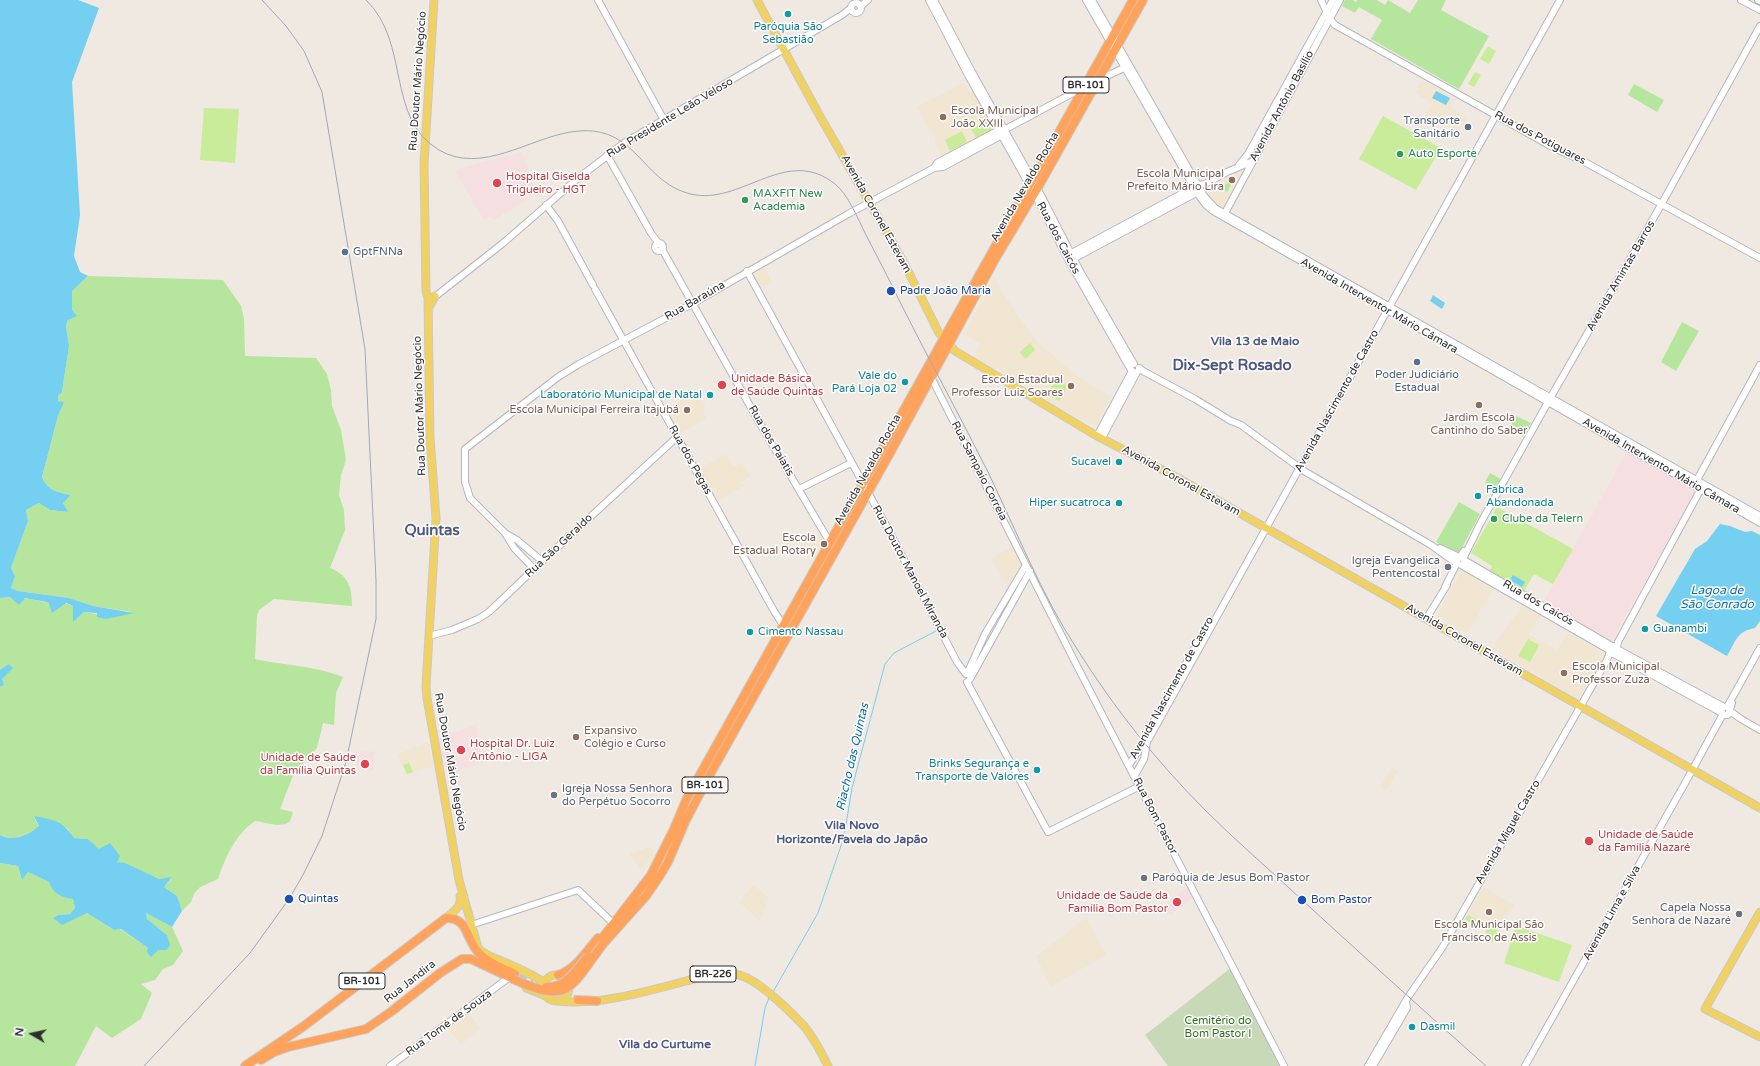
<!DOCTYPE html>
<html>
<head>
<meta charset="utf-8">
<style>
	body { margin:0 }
	#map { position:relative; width:1760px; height:1066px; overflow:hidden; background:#efe9e1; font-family:"Varela Round",sans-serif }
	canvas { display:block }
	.north { position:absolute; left:12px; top:1014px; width:40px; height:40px; -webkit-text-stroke:3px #fff; paint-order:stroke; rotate:279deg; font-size:11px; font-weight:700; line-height:16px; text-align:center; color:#2e2e2e }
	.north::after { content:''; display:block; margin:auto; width:14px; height:18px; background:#2e2e2e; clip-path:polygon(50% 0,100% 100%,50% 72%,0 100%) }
</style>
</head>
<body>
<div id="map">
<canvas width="1760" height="1066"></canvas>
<div class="north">N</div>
</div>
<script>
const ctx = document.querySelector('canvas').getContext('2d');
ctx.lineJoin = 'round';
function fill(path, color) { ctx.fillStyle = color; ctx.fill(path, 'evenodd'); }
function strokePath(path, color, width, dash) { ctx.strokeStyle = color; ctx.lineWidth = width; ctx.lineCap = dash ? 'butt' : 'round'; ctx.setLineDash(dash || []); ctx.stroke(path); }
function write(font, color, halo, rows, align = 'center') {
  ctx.font = font + ' "Varela Round",sans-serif'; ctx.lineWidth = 3; ctx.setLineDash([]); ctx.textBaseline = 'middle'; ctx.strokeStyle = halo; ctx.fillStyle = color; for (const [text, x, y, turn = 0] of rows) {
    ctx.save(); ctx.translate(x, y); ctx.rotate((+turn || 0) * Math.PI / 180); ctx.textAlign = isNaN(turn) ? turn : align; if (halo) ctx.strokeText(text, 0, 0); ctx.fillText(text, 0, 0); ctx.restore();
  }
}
fill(new Path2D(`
	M1421,81L1444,91L1454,101L1451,108L1468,117L1462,128L1451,129L1437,120H1432L1425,123L1423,126L1421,137L1416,134L1432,103L1415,93Z
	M964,83L969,92L973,91L994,130L942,157L935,143L936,139L930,128L926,126L917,107Z
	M1244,166L1247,170L1225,209L1210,199L1205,190Z
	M764,268L772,282L761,287L754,274Z
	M994,276L1004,295L1036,341L1076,375L1111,397L1095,427L1004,376L998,367L994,370L973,358L981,344L964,334Z
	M697,391L705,406L703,412L707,418L681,433L668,407Z
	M1475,399L1486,406L1483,411L1471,405Z
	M726,454L733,467L742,463L750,476L742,482L744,486L718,500L714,489H712L701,468Z
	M819,534L825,544L816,559L814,556L809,559L801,544Z
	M1014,546L1025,566L1009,589L991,559Z
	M1462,570L1494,588L1478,614L1479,615L1467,634L1436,616Z
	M1523,606L1541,616L1528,634L1557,650L1568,632L1606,654L1579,700L1491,648Z
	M428,742L433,766L406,775L398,754Z
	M1392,767L1398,771L1386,791L1380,787Z
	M649,847L659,856L654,865L648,861L641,869L629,854Z
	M753,885L768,897L760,921L739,902Z
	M1484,887L1514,905L1502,925L1481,922L1478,927L1464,920Z
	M1087,917L1091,928L1107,955L1051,986L1036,956Z
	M468,1012L481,1028L461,1045L447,1028Z`), '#f0e6d1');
fill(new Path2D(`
	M522,152L536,194L494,220L491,216L484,220L455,171L464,167Z
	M1627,452L1694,490L1695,492L1612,640L1609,641L1543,603Z
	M476,725L483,762L447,775L439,738Z
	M361,750L374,752L373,771L356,768L358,755H360Z
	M1188,887L1194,897L1170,915L1163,905Z`), '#f5dfe0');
fill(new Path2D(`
	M1345,0H1353L1356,2L1357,0H1377L1385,5L1388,0L1410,13L1418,0H1446L1441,10L1489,36L1459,89L1371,39L1382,20L1359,7L1355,13L1342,6Z
	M1634,84L1664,100L1657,112L1628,95Z
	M1234,179L1227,192L1221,187Z
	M88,276L223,280L241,306L244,319L245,356L316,358L327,374L331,391L332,406L341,430L346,460L341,475L339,495L344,510L345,530L330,568C348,575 352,587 352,606L274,599L259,610L257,616L255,659C286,666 312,665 343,677L336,693L334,725L323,723L317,748L294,773L280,809L293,812C292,815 291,819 290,821C283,829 264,822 255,821C235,835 226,856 218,879L200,887L194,894L191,902L182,911L177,896L164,887L172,878L159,879L117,862L105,847L99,850L88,839L74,838L67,828L34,817L39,827C28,834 13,842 0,835V687L4,685L2,679L9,665L0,670V598C16,596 32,599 48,603C57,604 64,602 73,606V622L84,612L97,614L132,612L93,606L69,598L18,591L11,588L15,576L11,568L28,521L26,510L39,503L50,510L67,512L63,503L71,495C57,492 48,491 42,477L58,416L63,403L58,401V396L62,392L69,346L66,326L72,310V291Z
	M1682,322L1699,331L1676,371L1661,362Z
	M1516,416L1531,423L1524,435L1509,428Z
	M1490,473L1501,479L1495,488L1485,482Z
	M1459,502L1480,514L1458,555L1436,542Z
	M0,863L18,866L22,880L28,872L49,882L73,899L75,908L70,914L58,915L53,918L87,913L114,930L120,929L148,948L167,935L147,919L146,913L172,927L183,951L173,965L163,969L155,980L141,984L152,993L141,1019L112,1038L96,1026L75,1066H0Z`), '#b6e59e');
fill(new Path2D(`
	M1232,967L1282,1066H1168L1145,1035Z`), '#c8d9b8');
fill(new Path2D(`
	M1488,46L1496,51L1489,64L1480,59Z
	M1475,72L1481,75L1474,87L1468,84Z
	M204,108L239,109L235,163L200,160Z
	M1383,116L1441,148L1416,190L1359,159Z
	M987,120L992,130L976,138L971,128Z
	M962,131L967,142L950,151L945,140Z
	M1030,343L1035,350L1025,359L1020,352Z
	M1056,379L1068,386L1059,401L1047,395Z
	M1497,507L1573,549L1553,584L1534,574L1524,591L1489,572L1492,566L1471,553Z
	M1528,639L1539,645L1530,662L1518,656Z
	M409,763L413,772L407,774L403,765Z
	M1468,915L1481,922L1478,927L1465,920Z
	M1487,925L1498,926L1496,942L1484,941Z
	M1516,926L1572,945L1559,982L1504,963Z`), '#c9ec9a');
fill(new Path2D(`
	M0,0H78L99,8L72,82L80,215L74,256L80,272L88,276L72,291V310L77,316L68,320L66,326L69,346L62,392L58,396V401L64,402L58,416L42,477C48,491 57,492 71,495L63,503L68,512L50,510L39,503L26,510L28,521L11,568L15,576L11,588L18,591L69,598L93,606L134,613L106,619L97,617V613L84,612L73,622V606L66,603L52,613L49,603C41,600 33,600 25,598L19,605L10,597L0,598Z
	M1436,91L1450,98L1446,105L1432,98Z
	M1433,295L1445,303L1442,309L1430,301Z
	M1720,524L1730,526L1745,532L1752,531L1760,535V621L1755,628C1737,631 1736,641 1727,656L1656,616L1695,549L1707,541Z
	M1513,575L1525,582L1522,587L1510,580Z
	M9,664L13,668L2,679L4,685L0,687V670Z
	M34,816C54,820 62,820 74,838L88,839L99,849L110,843L120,856L117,862L125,863L159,879L172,877L164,887L177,896L182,911L172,927L146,913L147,919L167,935L170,945L167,950H158L151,957L147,952L148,948L121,929L114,930L87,913L62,925L53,918L58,915L70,914L75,908L73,899C61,897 53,894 49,882L28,872L22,880L18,866L0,863V835C13,842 29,835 39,826Z`), '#75cff0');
strokePath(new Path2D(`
	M773,992L818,913L844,837L852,788L885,664L894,653L936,631
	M755,1066L765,1008L769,998`), '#75cff0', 1);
strokePath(new Path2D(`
	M510,968L534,980
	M551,989L559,994L578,1000`), '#c8c4bd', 8, [8, 4]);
const secondary = new Path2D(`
	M598,0L664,120
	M929,0L968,75L1036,197L1069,261L1131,370
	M934,0L972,72L1042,197L1080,271L1134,364
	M1086,0L1197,193L1206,205L1213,211L1760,523
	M1092,0L1204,196L1215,208L1760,516
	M1321,0L1330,19L1335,25L1554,148L1581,160L1760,258
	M1741,0L1760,10
	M1758,0L1760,1
	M851 8a5 5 0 1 1 10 0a5 5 0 1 1-10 0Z
	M861,6L868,0
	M1098,80L1126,67
	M607,155L651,233L659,244
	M1239,165L1248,154L1333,0
	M934,168L943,167L1002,135L1003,133
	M546,205L558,221L593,285
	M1225,213L1340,0
	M655 247a4 4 0 1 1 8 0a4 4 0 1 1-8 0Z
	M662,249L759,422L829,541
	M1068,255L1198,185L1205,184L1227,172L1253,161
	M1071,260L1200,191
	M747,271L887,527L957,662L966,674
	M595,289L774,611L783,625
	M432,299L502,244L577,179L624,143L842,15L851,8
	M1139,368L1143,371L1195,399L1231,421
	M931,377L1075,662L1284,1066
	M1229,420L1241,425L1304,471L1431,545L1456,563
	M1097,436L1132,371
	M1102,438L1137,372
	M1697,480L1760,365
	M799,489L851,463
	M505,533L514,548L534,569
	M1440,548L1459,557
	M1463,559L1480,524L1548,402L1661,205L1760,26
	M1464,560L1612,646
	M542,561L517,540L505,533L470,498L465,482V449L558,377L579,364L692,304L848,214L934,168L937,163L999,130H1004L1084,87
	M1461,565L1609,650
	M1445,587L1457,563V559L1460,557L1464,551
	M1426,619L1447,585
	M429,636L452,630L478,619L489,612L534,569L677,437
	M1617,647L1615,646H1611L1610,652L1613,654L1616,652L1618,642L1703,485
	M1617,649L1724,707
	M1614,654L1722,713
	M967,674L985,634L1026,565
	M970,679L1030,571
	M967,682L1048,832L1140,786
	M1727,707L1760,648
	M1721,711L1724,715H1728L1732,703
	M1730,711L1741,719L1760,730
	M1149,730L1203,633
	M1129,765L1144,742
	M1135,775L1144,759L1147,742L1560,0
	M471,925L578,890L614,924
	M390,1066L507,979
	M1368,1066L1408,997L1442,948L1607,660L1610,652
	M1373,1066L1407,1008L1406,1002
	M1525,1066L1684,785L1723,714`);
const primary = new Path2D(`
	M434,0L424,164L426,291L428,298L430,437L436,518L426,686L427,698L459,880L478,948C484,955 491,956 499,960C511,965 535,975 544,983
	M757,0L817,111L904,263L939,333L955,351L1097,436L1176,477L1760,808
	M428,309L435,296
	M1760,912L1705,1009L1760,1037
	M446,918C454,911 462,907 460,896
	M543 988a13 13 0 1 1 26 0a13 13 0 1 1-26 0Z
	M526,988L546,996
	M558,1001C606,1007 670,984 717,973C727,973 738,973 747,978C764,986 791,1012 804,1026C814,1038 821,1052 828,1066`);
const highway = new Path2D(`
	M603,944L646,896L659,877L668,862L685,822L708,778L890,453L994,261L1037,189L1143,0
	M597,945L651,875L674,829L687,798L1133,0
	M558,975C576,969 586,952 598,938
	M578,1000L597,1001
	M261,1060L274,1052L288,1047L366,1029L392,1011L440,973L462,959H471L513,979
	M245,1066L304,1026L446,918C470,918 465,941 480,954C490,964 503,968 515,974`);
strokePath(secondary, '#b4b7c1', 8);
strokePath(primary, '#c9c9c9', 9);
strokePath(highway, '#c9c9c9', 10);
strokePath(secondary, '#fff', 6);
strokePath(primary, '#f2d163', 7);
strokePath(highway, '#ffa35c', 8);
strokePath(new Path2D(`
	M366,0C411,43 385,118 439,150C481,175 530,138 571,132C639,121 640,186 696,195C744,202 788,146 835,184C848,194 858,219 866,235C878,258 890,281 901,304C929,360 960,416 988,472C1017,532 1041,594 1077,649C1114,708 1157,762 1206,811C1236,841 1269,869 1301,899C1362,955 1424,1011 1486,1066
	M144,1066L250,953L289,899L303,875L322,836L346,762L376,619V580L365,349L322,92L304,51L286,26L262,0`), '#a3a6b8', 1);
const highwayBridge = new Path2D(`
	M513,979C570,1005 570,988 603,944
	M546,987C566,988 576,970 588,956`);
strokePath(highwayBridge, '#c9c9c9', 10, []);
strokePath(highwayBridge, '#ffa35c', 8);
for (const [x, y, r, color] of [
	[788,14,4,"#0f9aa8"],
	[943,117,4,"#8d6e63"],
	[1468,127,4,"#5c6f8a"],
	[1400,154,4,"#2e9e5b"],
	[1232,180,4,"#8d6e63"],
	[497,183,5,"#e0444e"],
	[745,200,4,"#2e9e5b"],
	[345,252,4,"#5c6f8a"],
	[891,291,5,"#1a4fb4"],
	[1417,362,4,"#5c6f8a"],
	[905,382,4,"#0f9aa8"],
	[722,385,5,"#e0444e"],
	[1071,386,4,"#8d6e63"],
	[710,395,4,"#0f9aa8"],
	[1479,405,4,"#8d6e63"],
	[687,410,4,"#8d6e63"],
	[1119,462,4,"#0f9aa8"],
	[1478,496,4,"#0f9aa8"],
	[1119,503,4,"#0f9aa8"],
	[1494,519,4,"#2e9e5b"],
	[824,544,4,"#8d6e63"],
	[1448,567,4,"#6b7280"],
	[1645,629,4,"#0f9aa8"],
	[750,632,4,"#0f9aa8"],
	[1564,673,4,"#8d6e63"],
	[576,737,4,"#8d6e63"],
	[461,750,5,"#e0444e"],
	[365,764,5,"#e0444e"],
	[1037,770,4,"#0f9aa8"],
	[554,795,4,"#6b7280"],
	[1589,841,5,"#e0444e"],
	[1144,878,4,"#6b7280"],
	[289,899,5,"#1a4fb4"],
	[1302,900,5,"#1a4fb4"],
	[1177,902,5,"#e0444e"],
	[1489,912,4,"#8d6e63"],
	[1739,914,4,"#6b7280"],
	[1412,1027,4,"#0f9aa8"]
]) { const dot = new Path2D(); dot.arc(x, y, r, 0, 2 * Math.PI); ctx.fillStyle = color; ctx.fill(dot); strokePath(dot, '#fff', 1.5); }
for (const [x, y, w] of [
	[1086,85,46],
	[705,785,46],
	[713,974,46],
	[362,981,46]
]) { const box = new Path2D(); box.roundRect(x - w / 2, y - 8, w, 16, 3); ctx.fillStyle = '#fff'; ctx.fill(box); strokePath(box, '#2e2e2e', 1); }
write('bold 10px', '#2e2e2e', null, [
	["BR-101",1086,85],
	["BR-101",705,785],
	["BR-226",713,974],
	["BR-101",362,981]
]);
write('11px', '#0d838f', '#fff', [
	["Paróquia São",788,27,"center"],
	["Sebastião",788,40,"center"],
	["Vale do",897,376],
	["Pará Loja 02",897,389],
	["Laboratório Municipal de Natal",702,395],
	["Sucavel",1111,462],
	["Fabrica",1486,490,"left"],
	["Abandonada",1486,503,"left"],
	["Hiper sucatroca",1111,503],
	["Guanambi",1653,629,"left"],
	["Cimento Nassau",758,632,"left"],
	["Brinks Segurança e",1029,764],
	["Transporte de Valores",1029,777],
	["Dasmil",1420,1027,"left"]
], 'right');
write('11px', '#2e2e2e', '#fff', [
	["Rua Doutor Mário Negócio",418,81,-86],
	["Avenida Antônio Basílio",1282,106,-62],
	["Rua Presidente Leão Veloso",670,118,-31],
	["Rua dos Potiguares",1540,138,28],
	["Avenida Nevaldo Rocha",1025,187,-60],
	["Avenida Coronel Estevam",876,214,61],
	["Rua dos Caicós",1058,238,62],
	["Avenida Amintas Barros",1621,276,-60],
	["Rua Baraúna",695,301,-30],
	["Avenida Interventor Mário Câmara",1379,306,30],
	["Avenida Nascimento de Castro",1337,401,-61],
	["Rua Doutor Mário Negócio",420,406,-92],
	["Rua dos Paiatis",771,441,60],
	["Rua dos Pegas",690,460,61],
	["Avenida Interventor Mário Câmara",1661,466,30],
	["Avenida Nevaldo Rocha",868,470,-61],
	["Rua Sampaio Correia",979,471,63],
	["Avenida Coronel Estevam",1181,481,29],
	["Rua São Geraldo",559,546,-43],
	["Rua Doutor Manoel Miranda",910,572,62],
	["Rua dos Caicós",1538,603,30],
	["Avenida Coronel Estevam",1464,640,30],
	["Avenida Nascimento de Castro",1172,688,-61],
	["Rua Doutor Mário Negócio",450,762,80],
	["Rua Bom Pastor",1155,816,63],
	["Avenida Miguel Castro",1508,832,-60],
	["Avenida Lima e Silva",1612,913,-61],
	["Rua Jandira",410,982,-38],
	["Rua Tomé de Souza",449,1023,-36]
]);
write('11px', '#785e54', '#fff', [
	["Escola Municipal",951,111,"left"],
	["João XXIII",951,124,"left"],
	["Escola Municipal",1224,174],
	["Prefeito Mário Lira",1224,187],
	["Escola Estadual",1063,380],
	["Professor Luiz Soares",1063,393],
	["Escola Municipal Ferreira Itajubá",679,410],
	["Jardim Escola",1479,418,"center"],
	["Cantinho do Saber",1479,431,"center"],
	["Escola",816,538],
	["Estadual Rotary",816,551],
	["Escola Municipal",1572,667,"left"],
	["Professor Zuza",1572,680,"left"],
	["Expansivo",584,731,"left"],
	["Colégio e Curso",584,744,"left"],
	["Escola Municipal São",1489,925,"center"],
	["Francisco de Assis",1489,938,"center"]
], 'right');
write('11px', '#4e5e75', '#fff', [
	["Transporte",1460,121],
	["Sanitário",1460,134],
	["GptFNNa",353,252,"left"],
	["Poder Judiciário",1417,375,"center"],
	["Estadual",1417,388,"center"]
], 'right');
write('11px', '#27864d', '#fff', [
	["Auto Esporte",1408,154],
	["MAXFIT New",753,194],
	["Academia",753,207],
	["Clube da Telern",1502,519]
], 'left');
write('11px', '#be3a42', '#fff', [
	["Hospital Giselda",506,177],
	["Trigueiro - HGT",506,190],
	["Unidade Básica",731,379],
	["de Saúde Quintas",731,392],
	["Hospital Dr. Luiz",470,744],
	["Antônio - LIGA",470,757],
	["Unidade de Saúde",356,758,"right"],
	["da Família Quintas",356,771,"right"],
	["Unidade de Saúde",1598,835],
	["da Família Nazaré",1598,848],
	["Unidade de Saúde da",1168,896,"right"],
	["Família Bom Pastor",1168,909,"right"]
], 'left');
write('11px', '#164399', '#fff', [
	["Padre João Maria",900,291],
	["Quintas",298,899],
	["Bom Pastor",1311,900]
], 'left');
write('11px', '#5b616d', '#fff', [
	["Igreja Evangelica",1440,561],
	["Pentencostal",1440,574],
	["Igreja Nossa Senhora",562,789,"left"],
	["do Perpétuo Socorro",562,802,"left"],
	["Paróquia de Jesus Bom Pastor",1152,878,"left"],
	["Capela Nossa",1731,908],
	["Senhora de Nazaré",1731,921]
], 'right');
write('11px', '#2c6e1b', '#fff', [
	["Cemitério do",1218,1021],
	["Bom Pastor I",1218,1034]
]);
write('bold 12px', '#4d5680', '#fff', [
	["Vila 13 de Maio",1255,342],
	["Vila Novo",852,826],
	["Horizonte/Favela do Japão",852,840],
	["Vila do Curtume",665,1045]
]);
write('italic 12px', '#0d6fa3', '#fff', [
	["Lagoa de",1717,591],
	["São Conrado",1717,605],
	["Riacho das Quintas",853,757,-77]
]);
write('bold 15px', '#4d5680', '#fff', [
	["Dix-Sept Rosado",1232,366],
	["Quintas",432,531]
]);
</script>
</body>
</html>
